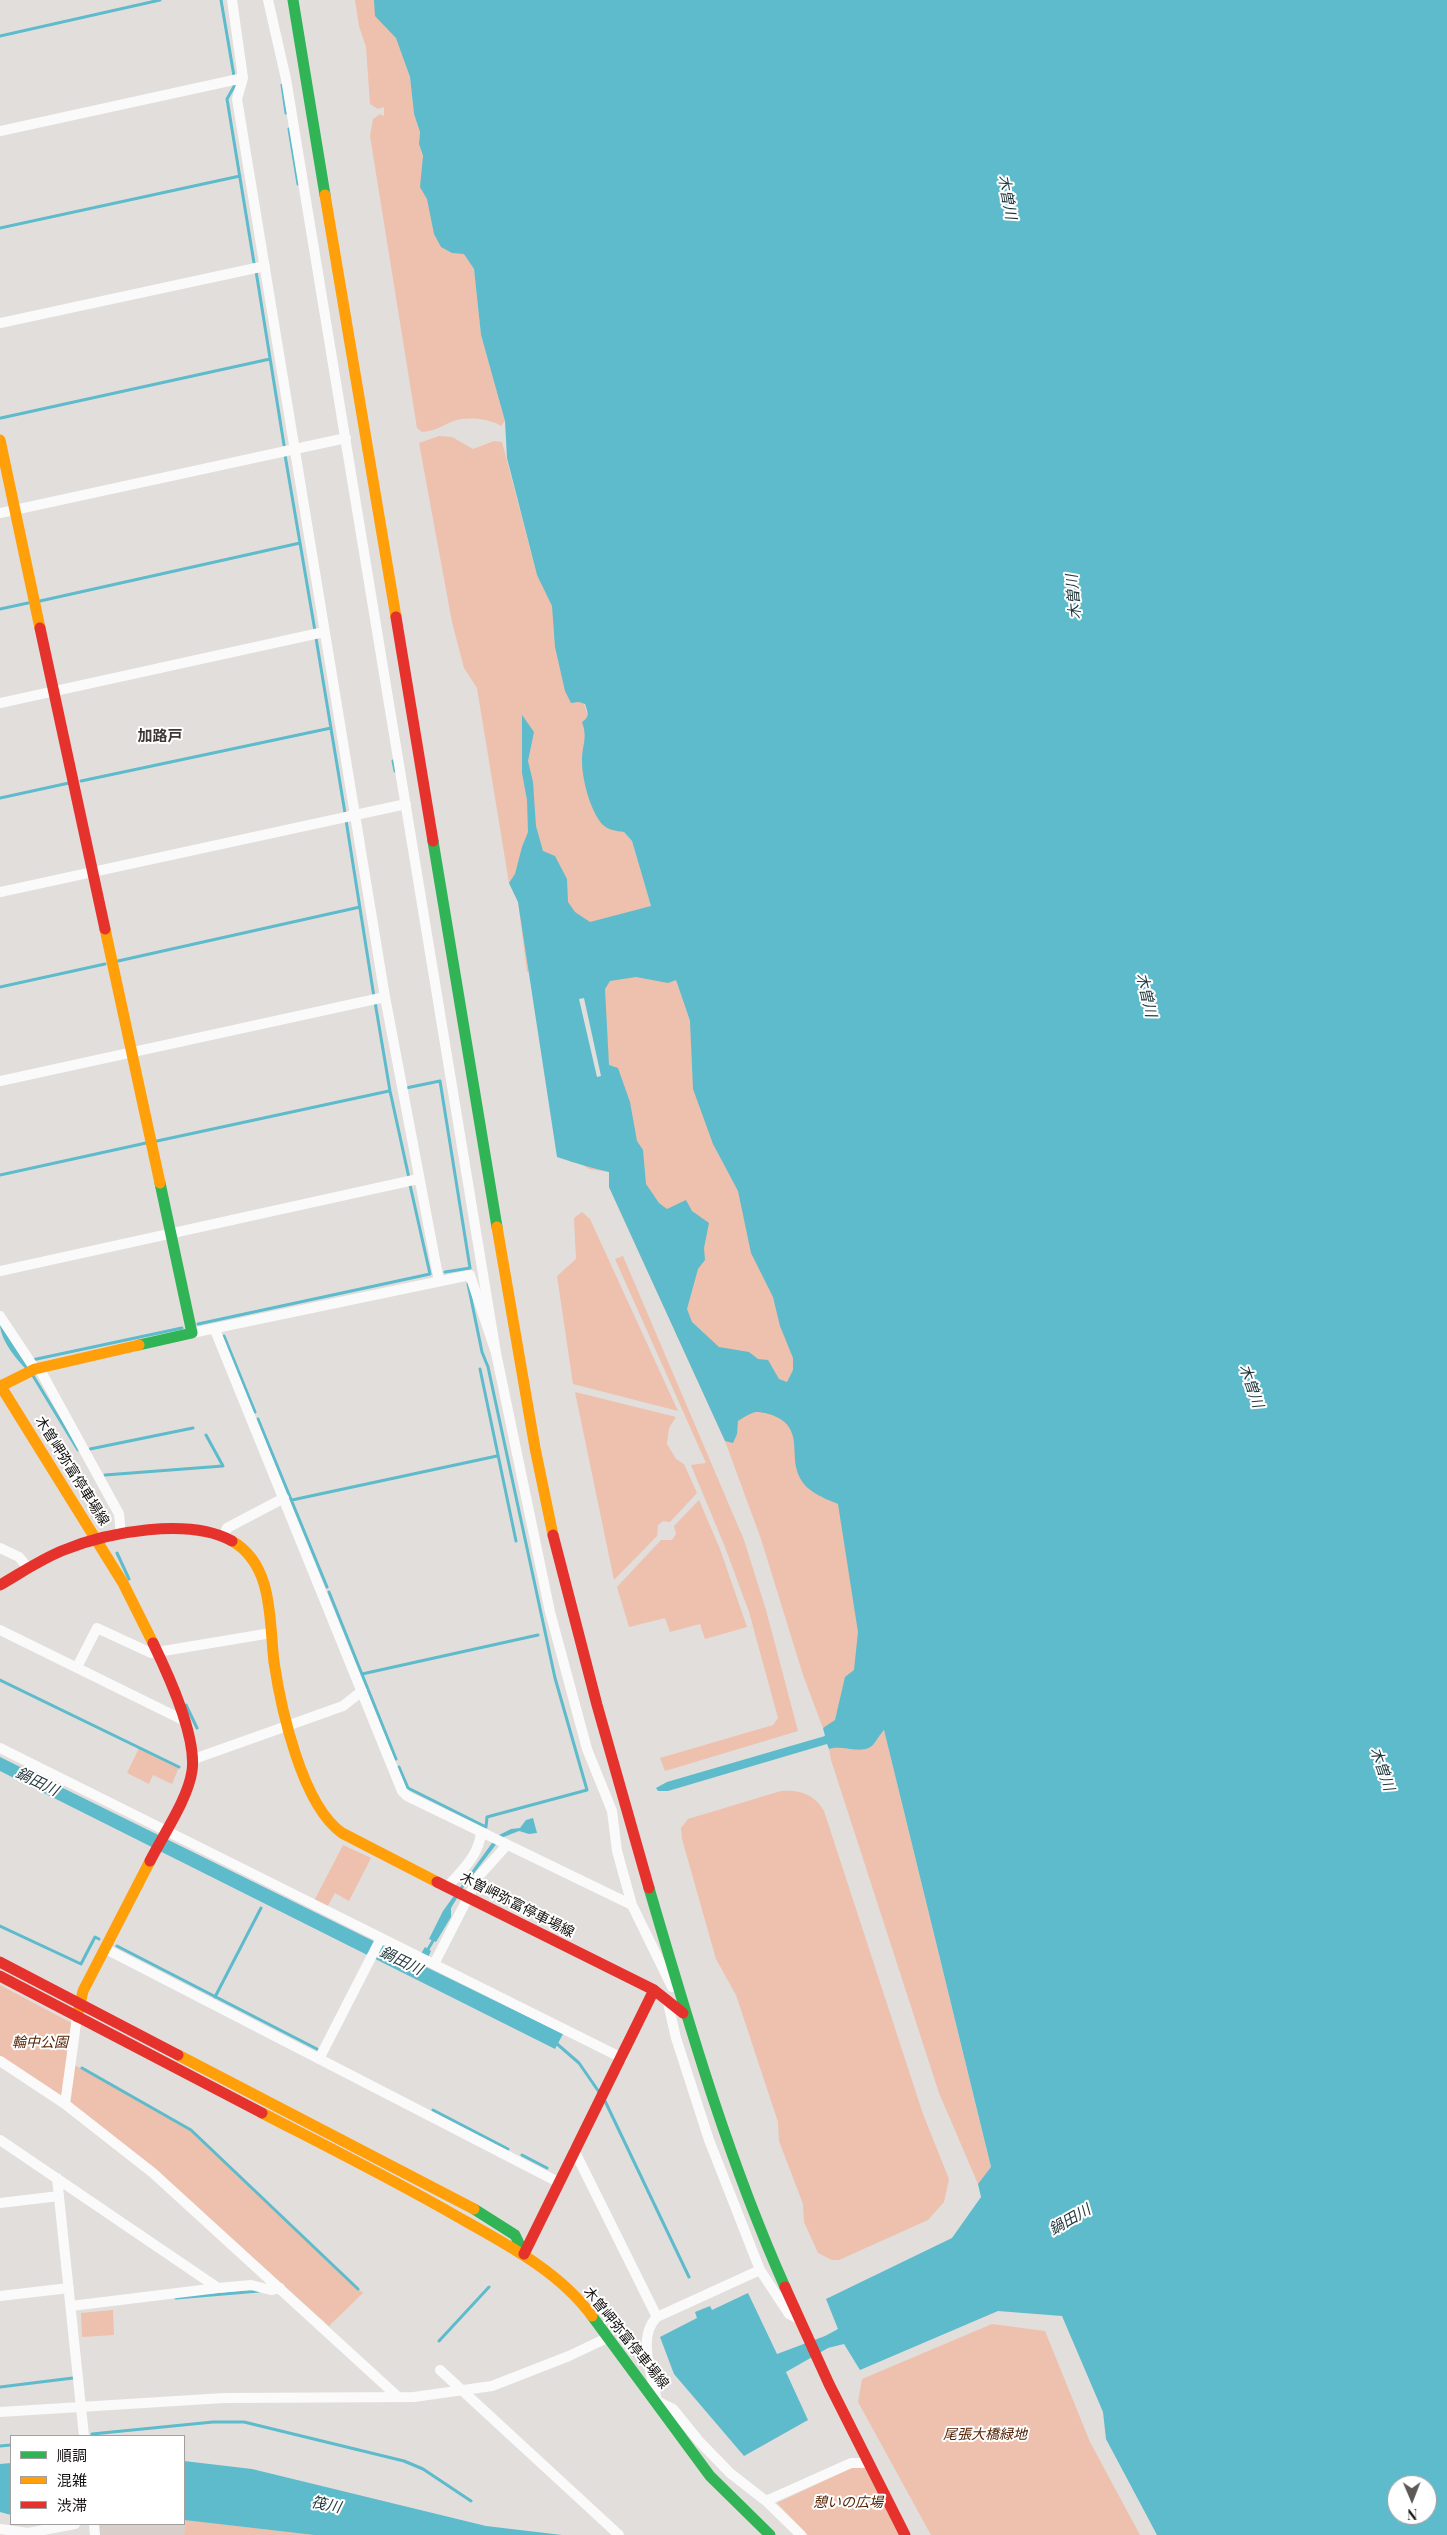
<!DOCTYPE html>
<html>
<head>
<meta charset="utf-8">
<style>
	body { margin:0 }
	#map { position:relative; width:1447px; height:2535px; overflow:hidden; background:#e2dedc; font-family:"Playfair Display","Noto Sans JP",serif }
	canvas { display:block }
	.legend { position:absolute; left:10px; top:2435px; width:175px; height:90px; box-sizing:border-box; background:#fff; border:1px solid #a1a09f; margin:0; padding:6px 9px; list-style:none; font-size:15px; color:#141110 }
	.legend li { display:flex; align-items:center; gap:10px; height:25px }
	.legend b { width:25px; border:1px solid #a1a09f }
	.north { position:absolute; left:1387px; top:2475px; width:50px; height:50px; box-sizing:border-box; background:#fff; border:1px solid #a1a09f; border-radius:50%; rotate:179deg; font-size:14px; font-weight:700; line-height:20px; text-align:center; color:#141110 }
	.north::after { content:''; display:block; margin:auto; width:18px; height:22px; background:#5c5957; clip-path:polygon(50% 0,100% 100%,50% 72%,0 100%) }
</style>
</head>
<body>
<div id="map">
<canvas width="1447" height="2535"></canvas>
<ul class="legend">
<li><b style="height:6px;background:#30b455"></b>順調</li>
<li><b style="height:6px;background:#ff9f0a"></b>混雑</li>
<li><b style="height:6px;background:#e5322d"></b>渋滞</li>
</ul>
<div class="north">N</div>
</div>
<script>
const ctx = document.querySelector('canvas').getContext('2d');
ctx.lineJoin = 'round';
function fill(path, color) { ctx.fillStyle = color; ctx.fill(path, 'evenodd'); }
function strokePath(path, color, width, dash) { ctx.strokeStyle = color; ctx.lineWidth = width; ctx.lineCap = dash ? 'butt' : 'round'; ctx.setLineDash(dash || []); ctx.stroke(path); }
function write(font, color, halo, rows, align = 'center') {
  ctx.font = font + ' "Playfair Display","Noto Sans JP",serif'; ctx.lineWidth = 4; ctx.setLineDash([]); ctx.textBaseline = 'middle'; ctx.strokeStyle = halo; ctx.fillStyle = color; for (const [text, x, y, turn = 0] of rows) {
    ctx.save(); ctx.translate(x, y); ctx.rotate((+turn || 0) * Math.PI / 180); ctx.textAlign = isNaN(turn) ? turn : align; if (halo) ctx.strokeText(text, 0, 0); ctx.fillText(text, 0, 0); ctx.restore();
  }
}
fill(new Path2D(`
	M184,2520H186L184,2535H98L97,2524H184Z`), '#d9ceca');
fill(new Path2D(`
	M355,0H384L410,77L414,114L420,132L419,144L433,192L474,269L481,335L505,421L501,426C489,418 464,416 451,422C441,427 434,431 422,432L417,428L370,136L373,119L380,114L384,116V107L378,109L370,104L366,47L359,26Z
	M439,436L452,437L473,449L494,441L502,442L537,575L550,595L624,832L632,841L651,906L527,972L518,902L509,883L477,688L464,668L452,622L419,443Z
	M671,965L826,1425L874,1687L831,1724L823,1728L803,1675L761,1539L725,1441L609,1187V1172L589,1169L580,1163L570,1162L584,984Z
	M582,1212L590,1219L678,1411L573,1384L557,1276L576,1259L574,1218Z
	M623,1256L744,1540L766,1610L798,1731L665,1771L660,1758L773,1725L778,1718L749,1612L725,1547L691,1465L706,1463L615,1259Z
	M575,1392L676,1417L669,1428L667,1444L676,1459L684,1464L697,1493L670,1522L663,1521L658,1525L657,1536L614,1580Z
	M699,1500L720,1549L747,1627L705,1639L700,1624L670,1632L665,1618L629,1627L617,1587L661,1540H672L676,1534L674,1526Z
	M884,1730L991,2168L978,2184L939,2093L831,1760L829,1749C842,1744 860,1755 872,1746C876,1742 880,1734 884,1730Z
	M139,1748L179,1767L172,1784L153,1775L149,1784L127,1773Z
	M781,1791C800,1790 814,1794 824,1811L923,2114L949,2179L944,2202L928,2220L839,2260H832L818,2253L804,2222L803,2204L779,2141L778,2122L736,1995L716,1959L682,1839L681,1828L688,1819Z
	M343,1845L371,1858L349,1901L335,1893L327,1907L314,1901Z
	M0,1985L81,2028L73,2064L191,2130L363,2293L329,2326L156,2170L70,2102L0,2056Z
	M113,2310L114,2335L82,2337L81,2313Z
	M992,2324L1045,2331L1090,2442L1140,2535H931L858,2402L862,2379Z
	M851,2468H866L901,2535H808L777,2503Z
	M186,2520L314,2535H184Z`), '#edc1ad');
fill(new Path2D(`
	M374,0H1447V2535H1157L1106,2439L1103,2412L1062,2316L998,2311L860,2370L844,2344L828,2348L786,2372L808,2420L744,2456L674,2374L660,2337L697,2318L695,2312L710,2306L712,2310L748,2293L777,2354L825,2336L838,2329L826,2299L952,2238L981,2197L978,2184L991,2167L884,1730C880,1734 876,1742 872,1746C860,1755 842,1744 829,1749L827,1744L668,1791H658L656,1788L667,1782L825,1736L823,1728L835,1720L845,1677L854,1670L858,1632L838,1504C824,1498 807,1492 800,1478C791,1461 798,1443 790,1429C785,1418 767,1412 756,1412C750,1413 743,1418 738,1421L737,1434L733,1443L725,1441L609,1187V1172C591,1168 575,1163 557,1157L518,902L509,883L515,874L522,847L528,832L527,800L522,773V715L534,732L528,761L533,782L536,826L543,851L555,856L567,879L568,902L575,912L590,922L651,906L632,841L624,832C616,831 608,830 602,824C590,810 582,779 582,761C582,744 588,739 582,722C590,717 588,713 585,704L579,702L571,703L565,691L555,647L552,606L537,575L507,458L505,421L481,335L474,269L464,254L452,253L441,247L434,234L427,199L420,187L423,156L419,144L420,132L414,114L410,77L396,38L375,16ZM636,977L668,983L676,980L690,1021L693,1089L713,1144L738,1191L751,1253L773,1297L780,1326L793,1358V1370L787,1382L779,1379L768,1360L758,1359L749,1352L719,1347L692,1322L687,1309L698,1269L705,1260L704,1248L709,1223L692,1211L686,1200L667,1209L659,1203L646,1184L643,1150L637,1141L630,1102L618,1068L609,1065L605,989L610,981ZM1397,2485H1427V2515H1397Z
	M0,1324L34,1377C21,1365 0,1342 0,1324Z
	M0,1757L416,1962L425,1947L431,1951L424,1966L563,2034L555,2049L0,1771Z
	M533,1818L537,1833L529,1834L519,1831L501,1838L465,1885L451,1908V1917L436,1942L429,1939L443,1911L497,1836L511,1829L520,1828L526,1820Z
	M184,2461L252,2469L486,2526L562,2535H314L184,2520Z
	M11,2463V2515L0,2512V2464Z`), '#5dbbcc');
fill(new Path2D(`
	M584,998L601,1076L597,1077L579,999Z`), '#e2dedc');
strokePath(new Path2D(`
	M221,0L234,76
	M0,36L160,0
	M236,83L227,99L254,263
	M282,85L286,113
	M289,129L298,184
	M0,228L240,176
	M256,271L284,445
	M1,418L270,359
	M285,455L315,631
	M40,601L300,543
	M0,609L28,603
	M316,638L345,813
	M393,761L395,771
	M81,781L331,728
	M0,798L69,783
	M346,820L374,997
	M118,961L360,907
	M0,987L105,964
	M375,1002L390,1091L409,1178
	M406,1088L440,1081L470,1268L445,1272
	M157,1141L389,1091
	M0,1175L146,1143
	M198,1324L430,1274L410,1185
	M224,1336L255,1412
	M32,1360L182,1328
	M480,1369L516,1541
	M32,1374L78,1450
	M258,1419L327,1587
	M90,1449L193,1428
	M105,1475L223,1466L206,1435
	M292,1500L497,1456
	M117,1553L129,1579
	M329,1592L396,1759
	M362,1674L538,1635
	M0,1680L179,1767
	M186,1705L197,1728
	M399,1767L408,1788L486,1827L487,1817L587,1790L555,1678L488,1367L482,1352L468,1284
	M0,1926L81,1964L95,1937L99,1939
	M117,1946L317,2049
	M427,1951L434,1939
	M215,1997L261,1908
	M556,2043L579,2063L599,2092
	M82,2068L191,2130L358,2289
	M605,2101L689,2277
	M433,2110L508,2149
	M522,2155L547,2168
	M176,2298L259,2291
	M439,2341L489,2287
	M0,2387L73,2378
	M92,2434L213,2422H244L404,2461L423,2469L471,2501
	M0,2446L11,2445`), '#5dbbcc', 3);
strokePath(new Path2D(`
	M232,0L243,78L237,99L385,997L439,1281
	M268,0L286,79L496,1353
	M0,131L243,78
	M0,323L265,266
	M0,513L346,438
	M0,703L324,632
	M0,892L406,804
	M0,1081L385,997
	M0,1271L418,1179
	M0,1316L35,1369
	M215,1330L402,1791L407,1796L632,1905
	M192,1333L470,1275L496,1353L550,1612L587,1749L612,1811L617,1851L632,1905L672,1987
	M39,1368L119,1514L121,1535
	M224,1535L227,1528L284,1498
	M0,1548L19,1557L29,1569
	M0,1630L185,1721
	M77,1667L97,1628L151,1653L271,1633
	M0,1748L622,2058
	M194,1759L343,1706L362,1691
	M447,1887C462,1870 479,1856 481,1832
	M106,1949L560,2183
	M434,1964L479,1876L507,1845
	M668,2003L676,2038L709,2140L760,2270L789,2314L797,2318
	M319,2059L381,1938
	M0,2061L65,2104L153,2173L397,2396
	M65,2104L77,2017
	M0,2140L218,2288L251,2285L271,2290L280,2288
	M574,2150L657,2317
	M57,2178L84,2436
	M0,2203L59,2196
	M760,2270L657,2317C636,2337 653,2377 657,2401L673,2409L699,2441L730,2473L766,2501L801,2535
	M0,2296L69,2288
	M71,2306L218,2288
	M440,2370L619,2535
	M0,2412L224,2398L414,2397L492,2386L569,2356L609,2337
	M766,2501L851,2463H868
	M94,2524L95,2535
	M0,2529L28,2533L75,2524`), '#fbfafa', 10);
strokePath(new Path2D(`
	M293,0L325,195
	M433,841L497,1227
	M139,1345L192,1333L160,1183
	M649,1888C689,2024 727,2157 785,2287
	M474,2209L515,2235L524,2254
	M592,2316L710,2476L770,2535`), '#30b455', 11);
strokePath(new Path2D(`
	M325,195L396,617
	M0,440L40,628
	M105,929L160,1183
	M497,1227L535,1448L553,1535
	M0,1385L123,1583L153,1643
	M1,1386L35,1369L139,1345
	M232,1541C274,1565 269,1621 274,1662C281,1709 302,1805 342,1833L437,1882
	M77,2017L83,1991L150,1861
	M178,2055L474,2209
	M262,2113C328,2147 394,2180 458,2217C506,2244 559,2271 592,2316`), '#ff9f0a', 11);
strokePath(new Path2D(`
	M396,617L433,841
	M40,628L105,929
	M553,1535L597,1705L649,1888
	M0,1585C21,1573 41,1559 64,1550C108,1532 189,1517 232,1541
	M150,1861C163,1835 188,1799 192,1771C197,1736 168,1674 153,1643
	M437,1882L654,1990L683,2013
	M0,1962L178,2055
	M0,1976L262,2113
	M524,2254L654,1990
	M785,2287L829,2384L905,2535`), '#e5322d', 11);
write('14px', '#141110', '#fff', [
	["木曽岬弥富停車場線",72,1471,58],
	["木曽岬弥富停車場線",517,1905,27],
	["木曽岬弥富停車場線",626,2338,51]
]);
write('italic 14px', '#552204', '#fff', [
	["輪中公園",40,2043],
	["尾張大橋緑地",985,2435],
	["憩いの広場",848,2503]
]);
write('italic 15px', '#1f353a', '#fff', [
	["木曽川",1007,197,80],
	["木曽川",1074,597,-95],
	["木曽川",1146,995,77],
	["木曽川",1251,1386,71],
	["木曽川",1382,1769,71],
	["鍋田川",37,1782,26],
	["鍋田川",401,1961,26],
	["鍋田川",1070,2220,-30],
	["筏川",326,2505,12]
]);
write('bold 15px', '#3f3835', '#fff', [
	["加路戸",160,736]
]);
</script>
</body>
</html>
